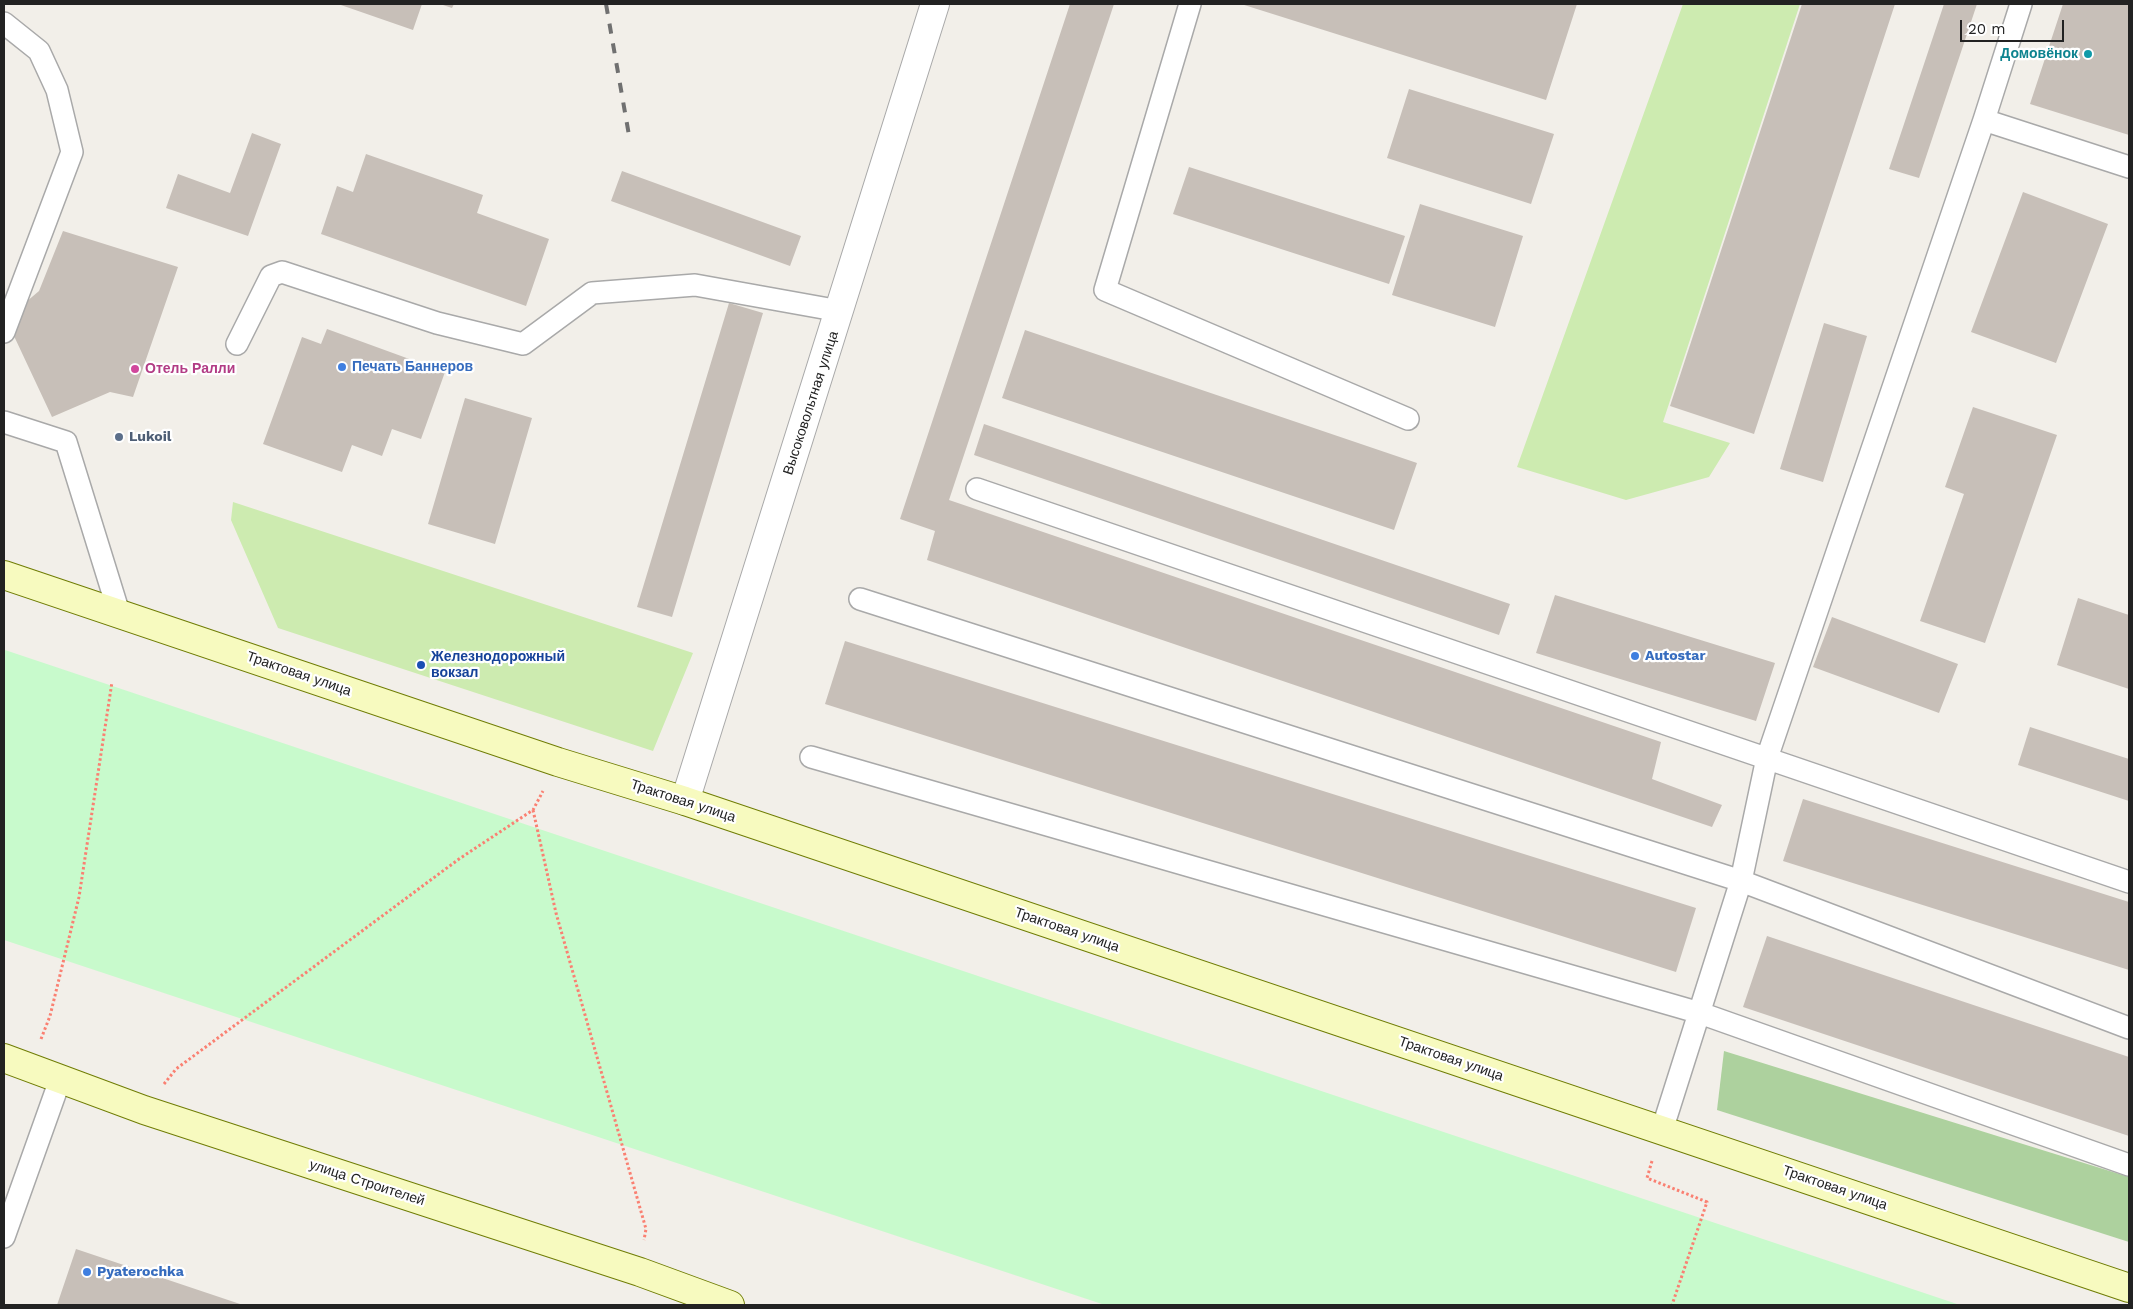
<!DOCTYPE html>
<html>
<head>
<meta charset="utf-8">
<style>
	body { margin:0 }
	#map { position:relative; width:2133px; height:1309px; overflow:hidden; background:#f2efe9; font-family:"Work Sans",sans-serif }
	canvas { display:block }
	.frame { position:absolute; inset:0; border:5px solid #222; pointer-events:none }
	.scale { position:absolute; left:1960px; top:20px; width:104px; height:22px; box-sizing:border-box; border:2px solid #222; border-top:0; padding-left:6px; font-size:15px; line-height:18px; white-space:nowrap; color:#222; -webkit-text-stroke:4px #fff; paint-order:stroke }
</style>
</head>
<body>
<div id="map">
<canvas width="2133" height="1309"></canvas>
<div class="frame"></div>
<div class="scale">20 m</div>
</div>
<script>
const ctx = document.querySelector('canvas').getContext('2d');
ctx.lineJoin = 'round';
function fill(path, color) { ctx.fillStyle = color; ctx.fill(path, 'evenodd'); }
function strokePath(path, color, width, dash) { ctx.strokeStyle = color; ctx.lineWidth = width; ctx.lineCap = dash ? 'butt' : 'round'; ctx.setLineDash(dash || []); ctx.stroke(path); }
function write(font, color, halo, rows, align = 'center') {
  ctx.font = font + ' "Work Sans",sans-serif'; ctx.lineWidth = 4.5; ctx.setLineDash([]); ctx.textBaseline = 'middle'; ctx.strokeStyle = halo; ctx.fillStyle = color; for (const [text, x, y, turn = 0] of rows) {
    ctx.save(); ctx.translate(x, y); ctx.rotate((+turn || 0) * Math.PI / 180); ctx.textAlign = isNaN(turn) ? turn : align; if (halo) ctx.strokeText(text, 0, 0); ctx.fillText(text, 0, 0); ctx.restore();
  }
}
fill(new Path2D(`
	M1683,4H1800L1663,422L1730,443L1709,477L1626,500L1517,467Z
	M233,502L693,653L653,751L278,628L231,520Z`), '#cdebb0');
fill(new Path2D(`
	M1724,1051L2129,1177V1242L1717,1110Z`), '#add19e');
fill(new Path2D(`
	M5,650L1960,1305H1105L4,940Z`), '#c8facc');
fill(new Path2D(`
	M338,4H422L413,30Z
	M440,4H454L452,8Z
	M1070,4H1114L949,500L1661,742L1652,779L1722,805L1712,827L927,560L935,531L900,519Z
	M1241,4H1577L1546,100Z
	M1802,4H1895L1754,434L1670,406Z
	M1944,4H1977L1919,178L1889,169Z
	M2063,4H2129V135L2030,104Z
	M1409,89L1554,134L1531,204L1387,158Z
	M252,133L281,144L248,236L166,208L178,174L230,193Z
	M366,154L483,195L477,213L549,239L526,306L321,234L337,186L353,192Z
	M1189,167L1405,236L1389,284L1173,214Z
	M622,171L801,236L790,266L611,201Z
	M2023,192L2108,224L2056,363L1971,332Z
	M1420,204L1523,236L1495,327L1392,295Z
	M63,231L178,267L133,397L110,392L52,417L6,319L39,291Z
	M729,303L763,313L672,617L637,607Z
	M1824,323L1867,336L1823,482L1780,469Z
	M327,329L445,372L421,439L392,429L382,456L352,445L342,472L263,444L302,337L321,344Z
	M1025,330L1417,463L1394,530L1002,398Z
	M465,398L532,418L495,544L428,524Z
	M1973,407L2057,435L1985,643L1920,621L1964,494L1945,487Z
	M984,424L1510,604L1499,635L974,455Z
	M1555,595L1775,663L1756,721L1536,653Z
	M2078,598L2129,615V689L2057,665Z
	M1832,617L1958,664L1939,713L1813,667Z
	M845,641L1696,908L1676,972L825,704Z
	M2030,727L2129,759V801L2018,765Z
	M1803,799L2129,902V970L1783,861Z
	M1767,936L2129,1057V1136L1743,1007Z
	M76,1249L243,1305H57Z`), '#c7bfb8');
const service = new Path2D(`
	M1190,4L1105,290L1408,419
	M4,23L39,51L57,90L72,152L4,332
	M1984,120L2129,167
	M237,344L271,276L282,272L437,323L523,344L592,293L695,285L840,311
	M4,422L66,442L119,613
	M977,489L2129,882
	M860,599L1741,881L2129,1028
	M811,757L1700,1013L2129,1165
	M1662,1130L1741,881L1767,758L1984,120L2021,4
	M4,1237L60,1080`);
const tertiary = new Path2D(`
	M685,801L935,4`);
const secondary = new Path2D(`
	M4,575L558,762L685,801L2129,1288
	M4,1058L144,1110L640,1272L730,1305`);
strokePath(service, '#a9a9a9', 24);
strokePath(tertiary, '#a9a9a9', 30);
strokePath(secondary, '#707d05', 30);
strokePath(new Path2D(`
	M533,810L556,913L646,1229L644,1240
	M41,1039L50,1016L79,897L112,682
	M164,1084L176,1069L459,859L533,810L543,791
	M1652,1161L1647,1178L1707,1202L1672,1305`), '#fa8072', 3, [2.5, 2.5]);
strokePath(service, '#fff', 21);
strokePath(tertiary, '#fff', 28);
strokePath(secondary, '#f7fabf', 28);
strokePath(new Path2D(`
	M606,4L630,141`), '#707070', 4, [10, 10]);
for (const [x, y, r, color] of [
	[2088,54,5,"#0f9aa8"],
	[342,367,5,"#3f7fe0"],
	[135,369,5,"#d1479c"],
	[119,437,5,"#5c6f8a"],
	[1635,656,5,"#3f7fe0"],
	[421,665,5,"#1a4fb4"],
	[87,1272,5,"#3f7fe0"]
]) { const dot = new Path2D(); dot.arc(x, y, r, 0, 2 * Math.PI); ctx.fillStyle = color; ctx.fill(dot); strokePath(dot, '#fff', 2); }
write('bold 14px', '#0d838f', '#fff', [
	["Домовёнок",2078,54]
], 'right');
write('bold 14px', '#366cbe', '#fff', [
	["Печать Баннеров",352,367],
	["Autostar",1645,656],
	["Pyaterochka",97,1272]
], 'left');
write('bold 14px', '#b23c85', '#fff', [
	["Отель Ралли",145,369]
], 'left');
write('14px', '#222', '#fff', [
	["Высоковольтная улица",811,403,-72],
	["Трактовая улица",299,674,19],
	["Трактовая улица",683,801,18],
	["Трактовая улица",1067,930,19],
	["Трактовая улица",1451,1059,19],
	["улица Строителей",367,1183,18],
	["Трактовая улица",1835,1188,19]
]);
write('bold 14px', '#4e5e75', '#fff', [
	["Lukoil",129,437]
], 'left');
write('bold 14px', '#164399', '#fff', [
	["Железнодорожный",431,657],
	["вокзал",431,673]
], 'left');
</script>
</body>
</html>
